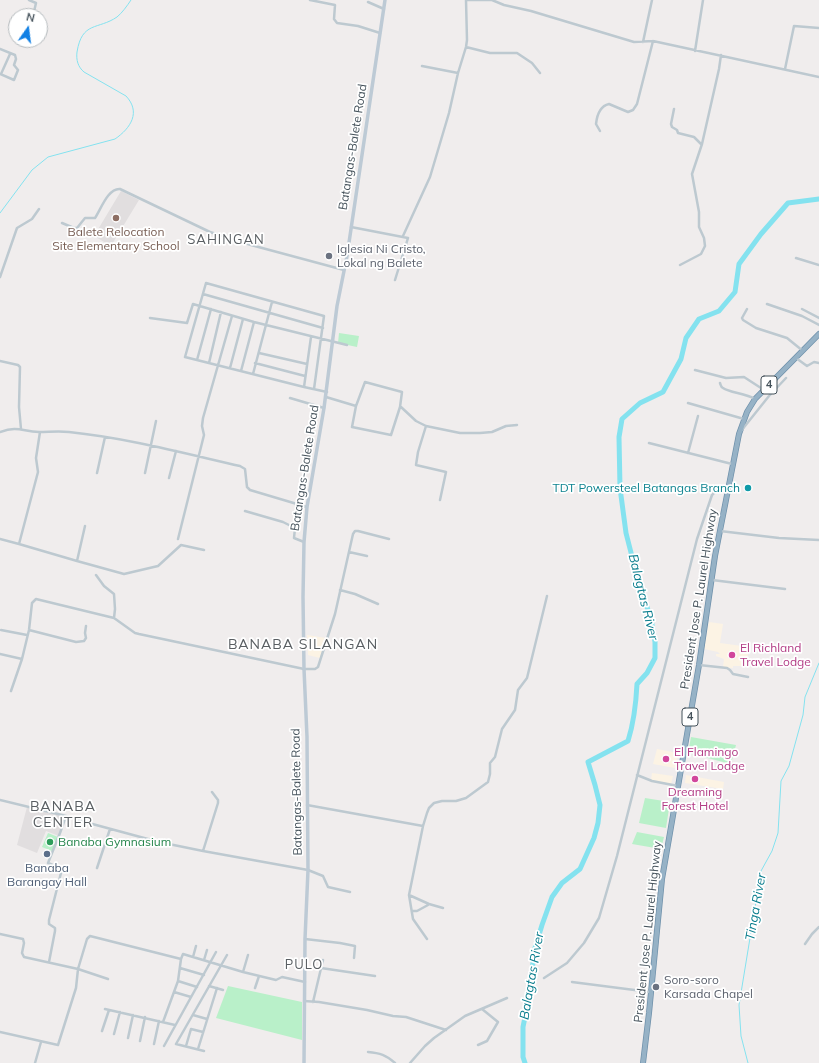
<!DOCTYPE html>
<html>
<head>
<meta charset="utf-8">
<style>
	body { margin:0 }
	#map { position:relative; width:819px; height:1063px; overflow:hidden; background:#f0eded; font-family:Mulish,sans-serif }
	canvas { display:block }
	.north { position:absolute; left:8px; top:8px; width:40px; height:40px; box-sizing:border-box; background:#fff; border:1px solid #b5babd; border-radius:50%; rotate:14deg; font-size:11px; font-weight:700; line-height:16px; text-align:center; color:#45525b }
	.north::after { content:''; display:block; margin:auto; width:14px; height:18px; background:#1280e4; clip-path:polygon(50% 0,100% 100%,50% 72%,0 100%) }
</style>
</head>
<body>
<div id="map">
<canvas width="819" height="1063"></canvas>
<div class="north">N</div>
</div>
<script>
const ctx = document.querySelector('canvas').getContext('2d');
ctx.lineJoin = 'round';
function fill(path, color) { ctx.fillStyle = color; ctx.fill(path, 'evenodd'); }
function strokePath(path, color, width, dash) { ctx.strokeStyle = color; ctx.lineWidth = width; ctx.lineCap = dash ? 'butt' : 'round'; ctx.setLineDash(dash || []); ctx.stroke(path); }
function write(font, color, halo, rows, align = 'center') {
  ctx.font = font + ' Mulish,sans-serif'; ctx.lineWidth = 3.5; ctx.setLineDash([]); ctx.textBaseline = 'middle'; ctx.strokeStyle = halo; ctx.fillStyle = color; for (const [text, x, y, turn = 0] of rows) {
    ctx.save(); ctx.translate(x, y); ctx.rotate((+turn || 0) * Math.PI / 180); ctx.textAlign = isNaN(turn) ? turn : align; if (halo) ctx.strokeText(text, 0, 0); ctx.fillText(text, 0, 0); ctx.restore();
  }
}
fill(new Path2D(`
	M709,622L723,624L720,643L749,647L746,666H733V668L723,667L724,659L716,656V654H720L718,652L704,649Z
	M307,635L326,638L320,658L308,655Z
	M657,749L678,753L675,768L653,764Z
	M652,773L673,776L671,784L651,780Z
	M686,775L724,782L723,789L685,783Z`), '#fcf3e4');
fill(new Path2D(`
	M121,191L139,200L111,246L94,236Z
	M27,807L65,817L59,836L46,831L37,853L17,845Z`), '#e1dedf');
fill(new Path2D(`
	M339,333L359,336L357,347L338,343Z
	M691,737L736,745L731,764L688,753Z
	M645,798L670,802L666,828L639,823Z
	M637,832L664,837L661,849L632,844Z
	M48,833L58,837L52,851L42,847Z
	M228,986L302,1002V1040L216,1018Z`), '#b9f0c9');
strokePath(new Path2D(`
	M0,213L32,170L48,157L115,139C131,128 141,112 126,96L84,72C78,67 76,60 77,52C82,21 98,30 117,17C122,13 127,6 131,0
	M748,1063L741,1036L739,1005L761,871L772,851L778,833L781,781L789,766L803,715L805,697L819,663`), '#84e2ef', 1);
strokePath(new Path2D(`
	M525,1063L523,1057V1027L527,1007L535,948L542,925L552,897L562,883L580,869L594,838L598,823L600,805L595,785L588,762L628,741C634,722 636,704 637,684L647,673L655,658V642L651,619L638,580L626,533L620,488L619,437L622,419L640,403L663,392L681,359L686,338L699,319L719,311L735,292L739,264L761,234L788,203L819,199`), '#84e2ef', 5);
const trunk = new Path2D(`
	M643,1063L649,1013L662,879L699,665L715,556L739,434L747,412L755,399L819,334`);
strokePath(trunk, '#6e90aa', 6);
strokePath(new Path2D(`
	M29,0L36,3L33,16
	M310,0L335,5L334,19L337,23L358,26L380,33
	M466,0H492L504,5L531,11L634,42L653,41L819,77
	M368,2L384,9
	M643,42L652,0
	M466,47L490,53H517L532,63L540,73
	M0,49L15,55L16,59L14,65L18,70L14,80L0,74
	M695,51L703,0
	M422,66L458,73
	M785,69L794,26L819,28
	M1,74L10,54
	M674,109L671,124L672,127L677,130L678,133L694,137L701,144
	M600,131L596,124C597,115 600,106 609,104L628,112L633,110L637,104L653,41
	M62,223L74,228H77L85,218H95C101,209 108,188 120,189L210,232L251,245L344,270
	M351,227L408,238L395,280
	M403,236L430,177L449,113L458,73L466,47L467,40L466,0
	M796,258L819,265
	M680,265L701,254L705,246L704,238L699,227V212L692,174L702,144L719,69L721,55
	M0,277L17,228L32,219L39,209
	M203,294L323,328
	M767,304L802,316L819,325
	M747,309L742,318L743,320L756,328L787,338L803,351
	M802,309L819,318
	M150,318L187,323L193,304L254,322L347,345
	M259,353L307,364
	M796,358L807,366L814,362L819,363
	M197,360L211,309
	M0,361L18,365L20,367L19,407L21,429
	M209,363L221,312
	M255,363L305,376
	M230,368L243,319
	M695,370L726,378L744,377L764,390
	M241,371L254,322
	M253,374L272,302
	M365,382L402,392L400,407L391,435L352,427L356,406Z
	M720,383C721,386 721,387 723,388C730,393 745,393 755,399
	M304,387L311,337
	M314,389L324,316L206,283L185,357L304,387L327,392
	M326,397L356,406
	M290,398L324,408
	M688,403L744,419
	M401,407L416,421L426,426L418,452L416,465L446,472L440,500
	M426,426L460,433H480L492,432L506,426L517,425
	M741,431L769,396L786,378
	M0,432C18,426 21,431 39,432C49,432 59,431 69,432C127,438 183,453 240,466L245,469L247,487L250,490L307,507
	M40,432L36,458L38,472L19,544L77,561L85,526
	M649,443L732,464
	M688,453L698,416
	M97,473L105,437
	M145,473L156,421
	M169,478L176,451
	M245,511L283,522L295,528L294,538L304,542
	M720,531L779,538L819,540
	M0,539L19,544
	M178,539L204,435L202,426L203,418L232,316
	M349,552L367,556
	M77,561L124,574L158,566L181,545L204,550
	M96,575L104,586L114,594L115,609L114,618
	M712,580L785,589
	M340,590L355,594L378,604
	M1,630L27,635
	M29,630L76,642L84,641L86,638L85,633L86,626
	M0,654L22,659L29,630L32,603L36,599L114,618L135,633L139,634L304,669H315L318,667L335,614L353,534L355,531H358L389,539
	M699,665L727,668L730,670L733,674L748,677
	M11,691L22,659
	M637,775L652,781L678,786
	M0,800L66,816L85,822L159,842L203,851L308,870L323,876L328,887L350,892
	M307,805L423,826
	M203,851L218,803V800L212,792
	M97,868L110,829
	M409,895L429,904L443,908
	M412,911H417L428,905
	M0,934L23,939L24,943L22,953L24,957L78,969L108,979
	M305,939L340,943L355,946L354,958
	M427,939L413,919L409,895L423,826L427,813L429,808L434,803L442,801H456L466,798L488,782L490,774V763L495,757L502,729L515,710L518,690L527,678L547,596
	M805,944L812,934L819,927
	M193,957L196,946
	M204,960L207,950
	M49,962L55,931V928L49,924V920L62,869L48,863L60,833L66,816
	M180,968L204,975
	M321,968L375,976
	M243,972L248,955
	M544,978L567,963L584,943L599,918L617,856L697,539L712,495L717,490H728
	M178,981L197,987
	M572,982L650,992
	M209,986L223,990
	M255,988L259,976
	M174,992L191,997
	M304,1001L319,1002L367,1010L393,1016L406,1017L446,1030
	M313,1002L323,960
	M105,1009L175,1025
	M193,1015L207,1019
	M163,1022L178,981L181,959L183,954L243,972L276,980L282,977L305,982
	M102,1031L109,1010
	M0,1032L58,1045L76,988L78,969L87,939L90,936L181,959
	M114,1034L120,1012
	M128,1038L133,1015
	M140,1041L145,1017
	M154,1044L159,1021
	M478,1045L487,1041L498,1022L482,1009
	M164,1046L216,952
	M186,1046L191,1029L203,1032
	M198,1049L217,988
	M204,1051L176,1044L227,955
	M368,1052C380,1053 386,1055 395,1063
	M35,1063L41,1042
	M410,1063L425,1046L434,1038L465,1016L507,998`), '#bdc9d0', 2.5);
strokePath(new Path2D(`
	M304,1063L305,939L308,870L307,737L304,669L303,597L304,542L307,507L324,408L337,306L347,256L385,0`), '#bdcad5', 3.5);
strokePath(trunk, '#96b2c6', 4.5);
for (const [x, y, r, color] of [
	[116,218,4,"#8d6e63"],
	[329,256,4,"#6b7280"],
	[748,488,4,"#0f9aa8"],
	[732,655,4,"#d1479c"],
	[666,759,4,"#d1479c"],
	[695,779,4,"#d1479c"],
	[50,842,4,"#2e9e5b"],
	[47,854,4,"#5c6f8a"],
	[656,987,4,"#6b7280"]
]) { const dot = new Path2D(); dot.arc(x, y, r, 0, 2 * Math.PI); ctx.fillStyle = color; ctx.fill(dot); strokePath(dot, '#fff', 1.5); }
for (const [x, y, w] of [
	[769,385,16],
	[690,717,16]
]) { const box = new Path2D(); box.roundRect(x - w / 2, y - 9, w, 18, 3); ctx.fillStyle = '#fff'; ctx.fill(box); strokePath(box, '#45525b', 1); }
write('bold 11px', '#45525b', null, [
	["4",769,385],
	["4",690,717]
]);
write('12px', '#45525b', '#fff', [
	["Batangas-Balete Road",353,147,-81],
	["Batangas-Balete Road",305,468,-81],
	["President Jose P. Laurel Highway",699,599,-81],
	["Batangas-Balete Road",297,792,-91],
	["President Jose P. Laurel Highway",648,932,-84]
]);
write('12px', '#785e54', '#fff', [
	["Balete Relocation",116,232],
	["Site Elementary School",116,246]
]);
write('12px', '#5b616d', '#fff', [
	["Iglesia Ni Cristo,",337,249],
	["Lokal ng Balete",337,263],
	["Soro-soro",664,980],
	["Karsada Chapel",664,994]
], 'left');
write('12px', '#0d838f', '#fff', [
	["TDT Powersteel Batangas Branch",740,488]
], 'right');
write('12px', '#b23c85', '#fff', [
	["El Richland",740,648],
	["Travel Lodge",740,662],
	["El Flamingo",674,752],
	["Travel Lodge",674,766],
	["Dreaming",695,792,"center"],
	["Forest Hotel",695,806,"center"]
], 'left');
write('12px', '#27864d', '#fff', [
	["Banaba Gymnasium",58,842]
], 'left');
write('12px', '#4e5e75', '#fff', [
	["Banaba",47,868],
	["Barangay Hall",47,882]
]);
ctx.letterSpacing = '1px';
write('13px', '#595e62', '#fff', [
	["SAHINGAN",226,240],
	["PULO",304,965]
]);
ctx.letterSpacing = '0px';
write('italic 13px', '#097d8d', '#fff', [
	["Balagtas River",643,597,76],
	["Tinga River",756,907,-80],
	["Balagtas River",532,976,-80]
]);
ctx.letterSpacing = '1px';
write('14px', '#595e62', '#fff', [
	["BANABA SILANGAN",303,645],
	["BANABA",63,807],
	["CENTER",63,823]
]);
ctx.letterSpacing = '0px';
</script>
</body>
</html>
